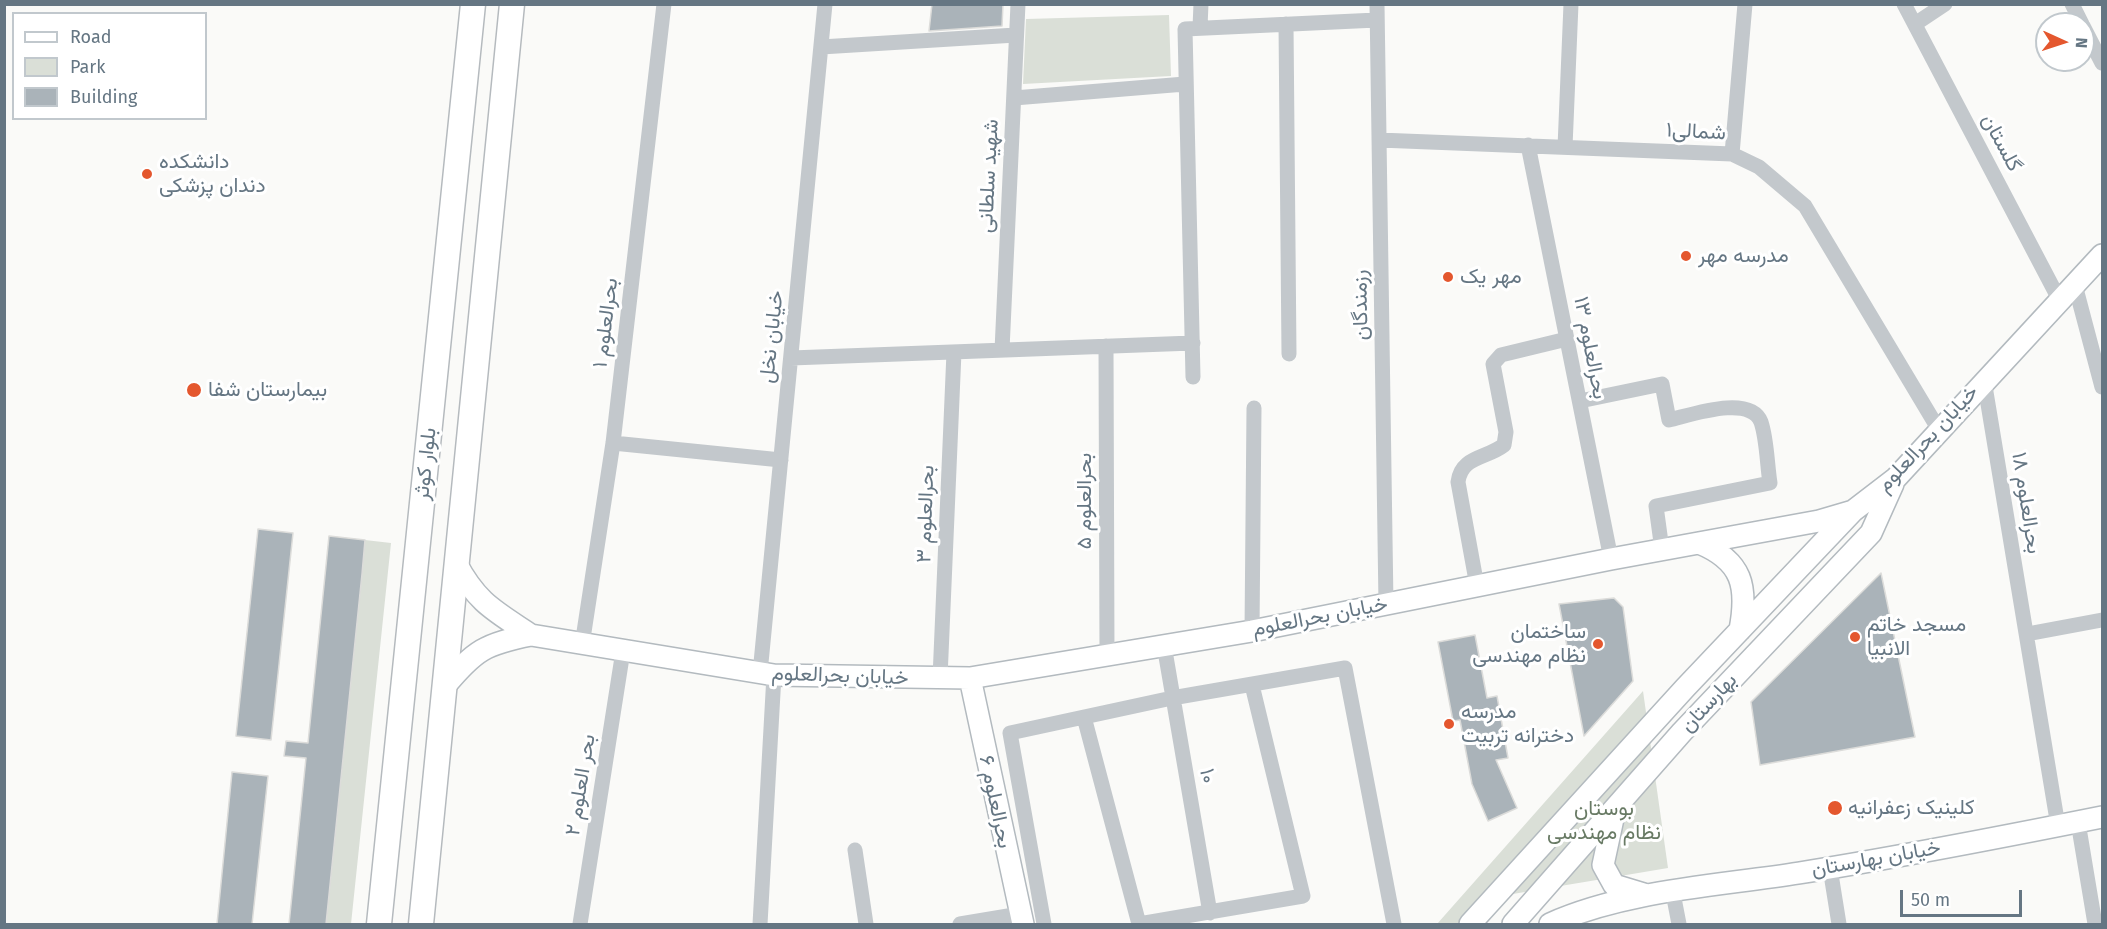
<!DOCTYPE html>
<html>
<head>
<meta charset="utf-8">
<style>
	body { margin:0 }
	#map { position:relative; width:2107px; height:929px; overflow:hidden; background:#fafaf8; font-family:"Fira Sans",sans-serif }
	canvas { display:block }
	.frame { position:absolute; inset:0; border:6px solid #657683; pointer-events:none }
	.legend { position:absolute; left:12px; top:12px; width:195px; height:108px; box-sizing:border-box; background:#fff; border:2px solid #c1c8cd; margin:0; padding:8px 10px; list-style:none; font-size:18px; color:#657683 }
	.legend li { display:flex; align-items:center; gap:12px; height:30px }
	.legend b { width:30px; border:2px solid #c1c8cd }
	.north { position:absolute; left:2035px; top:12px; width:60px; height:60px; box-sizing:border-box; background:#fff; border:2px solid #c1c8cd; border-radius:50%; rotate:93deg; font-size:16px; font-weight:700; line-height:24px; text-align:center; color:#657683 }
	.north::after { content:''; display:block; margin:auto; width:21px; height:27px; background:#e4572e; clip-path:polygon(50% 0,100% 100%,50% 72%,0 100%) }
	.scale { position:absolute; left:1900px; top:890px; width:122px; height:27px; box-sizing:border-box; border:3px solid #657683; border-top:0; padding-left:8px; font-size:18px; line-height:21px; white-space:nowrap; color:#657683; -webkit-text-stroke:4px #fff; paint-order:stroke }
</style>
</head>
<body>
<div id="map">
<canvas width="2107" height="929"></canvas>
<div class="frame"></div>
<ul class="legend">
<li><b style="height:8px;background:#fff"></b>Road</li>
<li><b style="height:16px;background:#dadfd7"></b>Park</li>
<li><b style="height:16px;background:#aab3b9"></b>Building</li>
</ul>
<div class="north">N</div>
<div class="scale">50 m</div>
</div>
<script>
const ctx = document.querySelector('canvas').getContext('2d');
ctx.lineJoin = 'round';
function fill(path, color) { ctx.fillStyle = color; ctx.fill(path, 'evenodd'); }
function strokePath(path, color, width, dash) { ctx.strokeStyle = color; ctx.lineWidth = width; ctx.lineCap = dash ? 'butt' : 'round'; ctx.setLineDash(dash || []); ctx.stroke(path); }
function write(font, color, halo, rows, align = 'center') {
  ctx.font = font + ' "Fira Sans",Vazirmatn,sans-serif'; ctx.lineWidth = 6; ctx.setLineDash([]); ctx.textBaseline = 'middle'; ctx.strokeStyle = halo; ctx.fillStyle = color; for (const [text, x, y, turn = 0] of rows) {
    ctx.save(); ctx.translate(x, y); ctx.rotate((+turn || 0) * Math.PI / 180); ctx.textAlign = isNaN(turn) ? turn : align; if (halo) ctx.strokeText(text, 0, 0); ctx.fillText(text, 0, 0); ctx.restore();
  }
}
fill(new Path2D(`
	M1169,15L1171,76L1023,84L1026,19Z
	M365,540L391,543L351,924H326Z
	M1643,691L1668,868L1495,897L1469,924H1437Z`), '#dadfd7');
const building = new Path2D(`
	M932,4H1003L1002,26L929,31Z
	M258,529L293,533L271,740L236,736Z
	M329,536L365,540L362,574L326,924H289L306,758L284,756L286,741L308,743Z
	M1881,573L1915,737L1760,765L1751,702Z
	M1614,598L1623,607L1633,681L1584,736L1559,604Z
	M1475,635L1487,698L1497,696L1508,758L1496,760L1517,808L1488,821L1472,784L1460,720L1453,721L1438,642Z
	M232,772L268,776L252,924H217Z`);
fill(building, '#aab3b9');
strokePath(building, '#dcdcda', 1.5);
const secondary = new Path2D(`
	M1699,543C1743,561 1748,587 1740,630
	M456,563C477,603 495,611 531,635
	M970,678L1023,924
	M445,686C475,650 485,644 531,635L774,675L970,678L1252,631L1611,559L1819,521L1853,511L1896,478L2102,255
	M1614,814L1603,865L1614,885L1647,895
	M1470,924L1685,688L1852,512
	M1513,924L1682,732L1871,533L1893,484
	M1550,924C1626,890 1717,886 1799,873C1900,857 2002,837 2102,817`);
const primary = new Path2D(`
	M379,924L473,4
	M421,924L512,4`);
strokePath(secondary, '#b3babf', 24);
strokePath(primary, '#b5babe', 27);
strokePath(new Path2D(`
	M1377,4L1386,604
	M1904,4L2060,301
	M2072,4L2082,24
	M1286,24L1289,354
	M1915,24L1945,4
	M2083,26L2102,63
	M1200,27L1201,4
	M821,47L1016,35
	M1014,98L1185,84
	M1379,140L1732,154L1759,167L1805,206L1939,430
	M1528,145L1611,559
	M1565,147L1571,4
	M1732,154L1745,4
	M2075,285L2102,387
	M1106,346L1107,656
	M1002,350L1018,4
	M791,358L1193,343
	M1193,377L1185,29L1377,20
	M1984,380L2058,826
	M1580,401L1662,384L1669,420C1691,415 1750,394 1761,422C1767,440 1767,464 1770,483L1656,506L1662,550
	M613,443L781,460
	M1477,586L1458,482C1461,456 1486,459 1504,445L1506,432L1493,364L1501,355L1567,339
	M1252,631L1254,408
	M2027,634L2102,620
	M582,645L613,443L664,4
	M1164,645L1210,913
	M760,673L825,4
	M940,678L954,352
	M1084,717L1139,924
	M2078,822L2095,924
	M855,850L866,924
	M1830,868L1839,924
	M1673,893L1679,924
	M580,924L623,651
	M760,924L774,675
	M960,924L1020,914
	M1044,924L1010,733L1172,698L1345,668L1394,924
	M1139,924L1303,896L1252,685`), '#c3c8cc', 15);
strokePath(secondary, '#fff', 21);
strokePath(primary, '#fff', 24);
for (const [x, y, r, color] of [
	[147,174,6,"#e4572e"],
	[1686,256,6,"#e4572e"],
	[1448,277,6,"#e4572e"],
	[194,390,8,"#e4572e"],
	[1855,637,6,"#e4572e"],
	[1598,644,6,"#e4572e"],
	[1449,724,6,"#e4572e"],
	[1835,808,8,"#e4572e"]
]) { const dot = new Path2D(); dot.arc(x, y, r, 0, 2 * Math.PI); ctx.fillStyle = color; ctx.fill(dot); strokePath(dot, '#fff', 2); }
write('21px', '#657683', '#fff', [
	["شمالی۱",1696,132,3],
	["گلستان",2001,143,62],
	["شهید سلطانی",989,176,-87],
	["رزمندگان",1361,305,-91],
	["بحرالعلوم ۱",606,323,-83],
	["خیابان نخل",772,337,-84],
	["بحرالعلوم ۱۳",1590,348,79],
	["خیابان بحرالعلوم",1928,439,-47],
	["بلوار کوثر",426,464,-84],
	["بحرالعلوم ۵",1085,501,-90],
	["بحرالعلوم ۱۸",2026,503,81],
	["بحرالعلوم ۳",926,514,-88],
	["خیابان بحرالعلوم",1320,617,-11],
	["خیابان بحرالعلوم",840,676,2],
	["بهارستان",1709,703,-47],
	["۱۰",1207,776,80],
	["بحر العلوم ۲",581,785,-81],
	["بحرالعلوم ۶",995,802,78],
	["خیابان بهارستان",1876,859,-10]
]);
write('21px', '#657683', '#fff', [
	["دانشکده",159,162],
	["دندان پزشکی",159,186],
	["مدرسه مهر",1698,256],
	["مهر یک",1460,277],
	["بیمارستان شفا",208,390],
	["مسجد خاتم",1867,625],
	["الانبیا",1867,649],
	["ساختمان",1586,632,"right"],
	["نظام مهندسی",1586,656,"right"],
	["مدرسه",1461,712],
	["دخترانه تربیت",1461,736],
	["کلینیک زعفرانیه",1848,808]
], 'left');
write('21px', '#687a64', '#fff', [
	["بوستان",1604,809],
	["نظام مهندسی",1604,833]
]);
</script>
</body>
</html>
